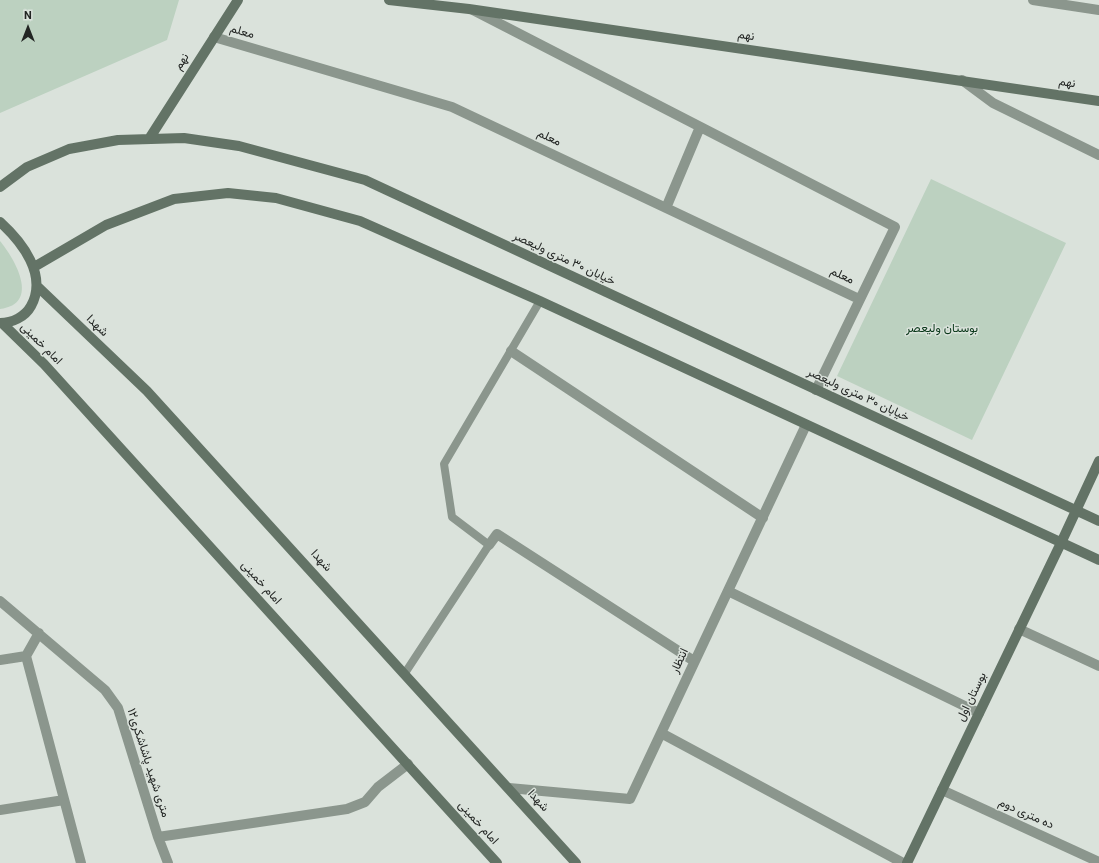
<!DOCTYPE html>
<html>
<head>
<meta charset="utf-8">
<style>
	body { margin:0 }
	#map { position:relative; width:1099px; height:863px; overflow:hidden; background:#dae2db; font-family:Roboto,sans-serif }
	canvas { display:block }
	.north { position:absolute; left:8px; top:8px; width:40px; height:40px; -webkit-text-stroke:3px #dae2db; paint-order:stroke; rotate:0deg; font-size:11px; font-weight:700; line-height:16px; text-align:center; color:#222523 }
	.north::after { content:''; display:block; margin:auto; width:14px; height:18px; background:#222523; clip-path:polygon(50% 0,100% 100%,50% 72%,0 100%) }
</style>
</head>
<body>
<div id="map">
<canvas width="1099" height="863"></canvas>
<div class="north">N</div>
</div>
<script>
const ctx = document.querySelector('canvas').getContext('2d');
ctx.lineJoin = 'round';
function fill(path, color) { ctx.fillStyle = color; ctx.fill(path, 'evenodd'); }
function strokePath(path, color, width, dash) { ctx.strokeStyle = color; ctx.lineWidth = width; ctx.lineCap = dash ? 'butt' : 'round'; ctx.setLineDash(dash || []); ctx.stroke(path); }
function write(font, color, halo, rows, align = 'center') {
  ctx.font = font + ' Roboto,Vazirmatn,sans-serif'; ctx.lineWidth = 3; ctx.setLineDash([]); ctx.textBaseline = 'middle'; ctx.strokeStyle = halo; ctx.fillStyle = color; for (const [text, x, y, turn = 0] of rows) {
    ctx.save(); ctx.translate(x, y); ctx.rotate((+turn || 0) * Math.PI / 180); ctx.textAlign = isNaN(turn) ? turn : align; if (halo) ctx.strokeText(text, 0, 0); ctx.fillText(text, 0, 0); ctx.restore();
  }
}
fill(new Path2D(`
	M0,0H179L167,40L0,113Z
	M931,179L1066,243L972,440L837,376Z
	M0,241C15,259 41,304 0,309Z`), '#bcd1c0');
strokePath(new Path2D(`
	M405,673L489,545L452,517L444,464L540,301`), '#8b968d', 8);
strokePath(new Path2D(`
	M1033,0L1099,10
	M473,10L895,227L816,390
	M214,37L452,107L859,299
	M962,80L993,103L1099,155
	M666,208L700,127
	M511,351L763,518
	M489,545L497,534L694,661
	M728,591L979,713
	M0,601L105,690L118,708L158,837L168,863
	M1019,629L1099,666
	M26,656L81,863
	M0,660L26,656L39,633
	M661,733L903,863
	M509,788L630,799L806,425
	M942,790L1099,862
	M0,810L64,800
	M158,837L347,809L365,802L378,787L408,764`), '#8b968d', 10);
strokePath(new Path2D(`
	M389,0L469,9L1099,101
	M149,139L238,0
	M0,187L27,167L69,149L118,140L184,138L239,146L365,180L1099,521
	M0,222C22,242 48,275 31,306C25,317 12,323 0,323
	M34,267L106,225L174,199L228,193L276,198L360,221L540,301L1099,560
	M37,286L147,391L576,863
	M2,323L44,364L497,863
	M907,863L1061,543L1099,461`), '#637366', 10);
write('12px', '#222523', '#dae2db', [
	["معلم",242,32,16],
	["نهم",746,36,8],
	["نهم",182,62,-57],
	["نهم",1067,83,9],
	["معلم",549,138,25],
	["خیابان ۳۰ متری ولیعصر",564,259,25],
	["معلم",842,276,25],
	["شهدا",97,326,44],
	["امام خمینی",41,344,45],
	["خیابان ۳۰ متری ولیعصر",858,395,25],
	["شهدا",321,561,48],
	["امام خمینی",261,583,48],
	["انتظار",680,661,-65],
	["بوستان اول",972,697,-64],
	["۱۲متری شهید پاشاشکری",148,763,72],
	["شهدا",538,801,48],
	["ده متری دوم",1026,814,24],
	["امام خمینی",478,823,48]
]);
write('12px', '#083618', '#dae2db', [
	["بوستان ولیعصر",942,329]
]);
</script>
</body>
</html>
